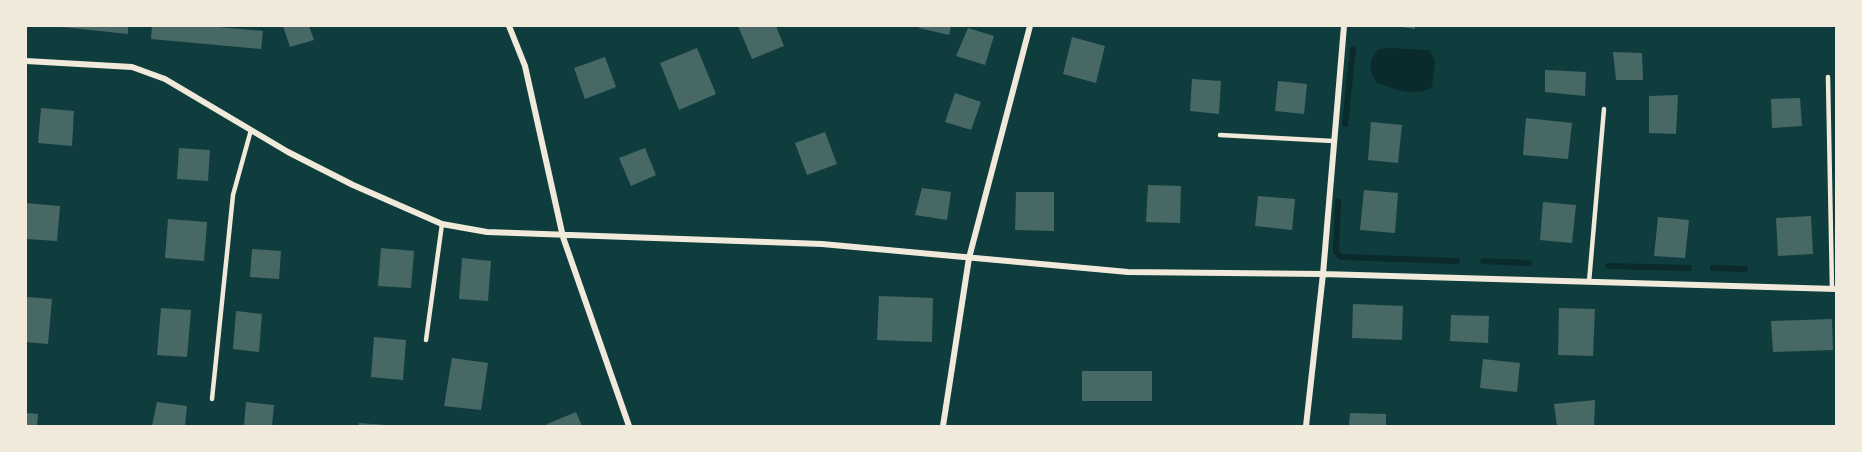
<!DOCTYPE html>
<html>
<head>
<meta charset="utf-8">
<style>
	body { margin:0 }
	#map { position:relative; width:1862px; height:452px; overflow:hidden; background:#0f3d3e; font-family:Spectral,serif }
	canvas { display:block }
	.frame { position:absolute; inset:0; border:27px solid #f1e9da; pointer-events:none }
</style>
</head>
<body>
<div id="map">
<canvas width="1862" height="452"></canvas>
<div class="frame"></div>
</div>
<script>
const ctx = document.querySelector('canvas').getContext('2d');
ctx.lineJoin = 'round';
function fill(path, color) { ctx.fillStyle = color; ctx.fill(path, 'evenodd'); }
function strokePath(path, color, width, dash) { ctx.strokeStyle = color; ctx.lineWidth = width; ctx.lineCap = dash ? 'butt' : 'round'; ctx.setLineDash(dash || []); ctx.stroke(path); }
fill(new Path2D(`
	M1389,48L1430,50L1435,61L1432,87C1417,98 1392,89 1376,82C1369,71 1368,58 1379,49Z`), '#0a2a2b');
strokePath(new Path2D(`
	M1345,124L1353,49
	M1338,202L1336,252L1341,257L1457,261
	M1483,261L1529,263
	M1608,266L1689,268
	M1713,268L1745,269`), '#0a2a2b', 6);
fill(new Path2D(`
	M52,26H128V34Z
	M152,26H207L263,31L261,49L151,39Z
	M283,26H309L314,40L290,47Z
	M738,26H776L784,46L752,59Z
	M920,26H951L949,35L919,28Z
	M1394,26H1415V29Z
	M968,28L994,36L985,65L956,56Z
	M1072,37L1105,46L1096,83L1063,74Z
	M697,48L716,94L679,110L660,63Z
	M1613,52L1642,53L1643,80H1616Z
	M605,57L616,87L585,99L574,68Z
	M1545,70L1586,72L1585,96L1545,92Z
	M1192,79L1221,81L1219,114L1190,111Z
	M1278,81L1307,84L1304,114L1275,111Z
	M955,93L981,102L971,130L945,122Z
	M1678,95L1676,134L1649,133V96Z
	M1800,98L1802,126L1772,128L1771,99Z
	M41,108L74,111L72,146L38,143Z
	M1526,118L1572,123L1568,159L1523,155Z
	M1371,122L1402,125L1398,163L1368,160Z
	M825,132L837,164L807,175L795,143Z
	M179,148L210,150L208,181L177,179Z
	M645,148L656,175L631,186L619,158Z
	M1148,185L1181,186L1180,223L1146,222Z
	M922,188L951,192L947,220L915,215Z
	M1364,190L1398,193L1395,233L1360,230Z
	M1016,192H1054V231L1015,230Z
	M1258,196L1295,199L1292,230L1255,226Z
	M1543,202L1576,205L1572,243L1540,240Z
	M26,203L60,206L57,241L26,239Z
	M1811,216L1813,254L1778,256L1776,218Z
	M1658,217L1689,220L1685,258L1654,256Z
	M168,219L207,222L204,261L165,258Z
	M381,248L414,251L411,288L378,286Z
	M252,249L281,251L279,279L250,277Z
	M462,258L491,261L488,301L459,299Z
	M879,296L933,298L932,342L877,340Z
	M27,297L52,299L48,344L26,342Z
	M1353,304L1403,306L1402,340L1352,338Z
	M161,308L191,310L187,357L157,355Z
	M1559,308L1595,309L1593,356L1558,355Z
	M236,311L262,314L259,352L233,349Z
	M1451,315L1489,316L1488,343L1450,341Z
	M1832,319L1833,350L1773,352L1771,321Z
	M374,337L406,340L403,380L371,377Z
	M452,358L488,363L481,410L444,406Z
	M1483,359L1520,363L1517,392L1480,388Z
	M1082,371H1152V401H1082Z
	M1595,400L1594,426H1557L1554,404Z
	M157,402L187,406L185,426H152Z
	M246,402L274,405L272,426H244Z
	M576,412L582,426H548L547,424Z
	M26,413L38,414L37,426H26Z
	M1350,413L1386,414V426H1349Z
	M359,423L386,425V426H359Z`), '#486865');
strokePath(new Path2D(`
	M1828,77L1832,289
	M1220,135L1333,141
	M1589,282L1604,109
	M426,340L442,224
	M212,399L233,195L251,130`), '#f1e9da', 4.5);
strokePath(new Path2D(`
	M509,26L525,66L563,237L629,426
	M26,61L132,67L165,79L288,152L353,185L442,224L487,232L822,244L1128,272L1323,274L1836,289
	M943,426L969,258L1030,26
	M1306,426L1323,274L1344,26`), '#f1e9da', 6);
</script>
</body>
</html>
